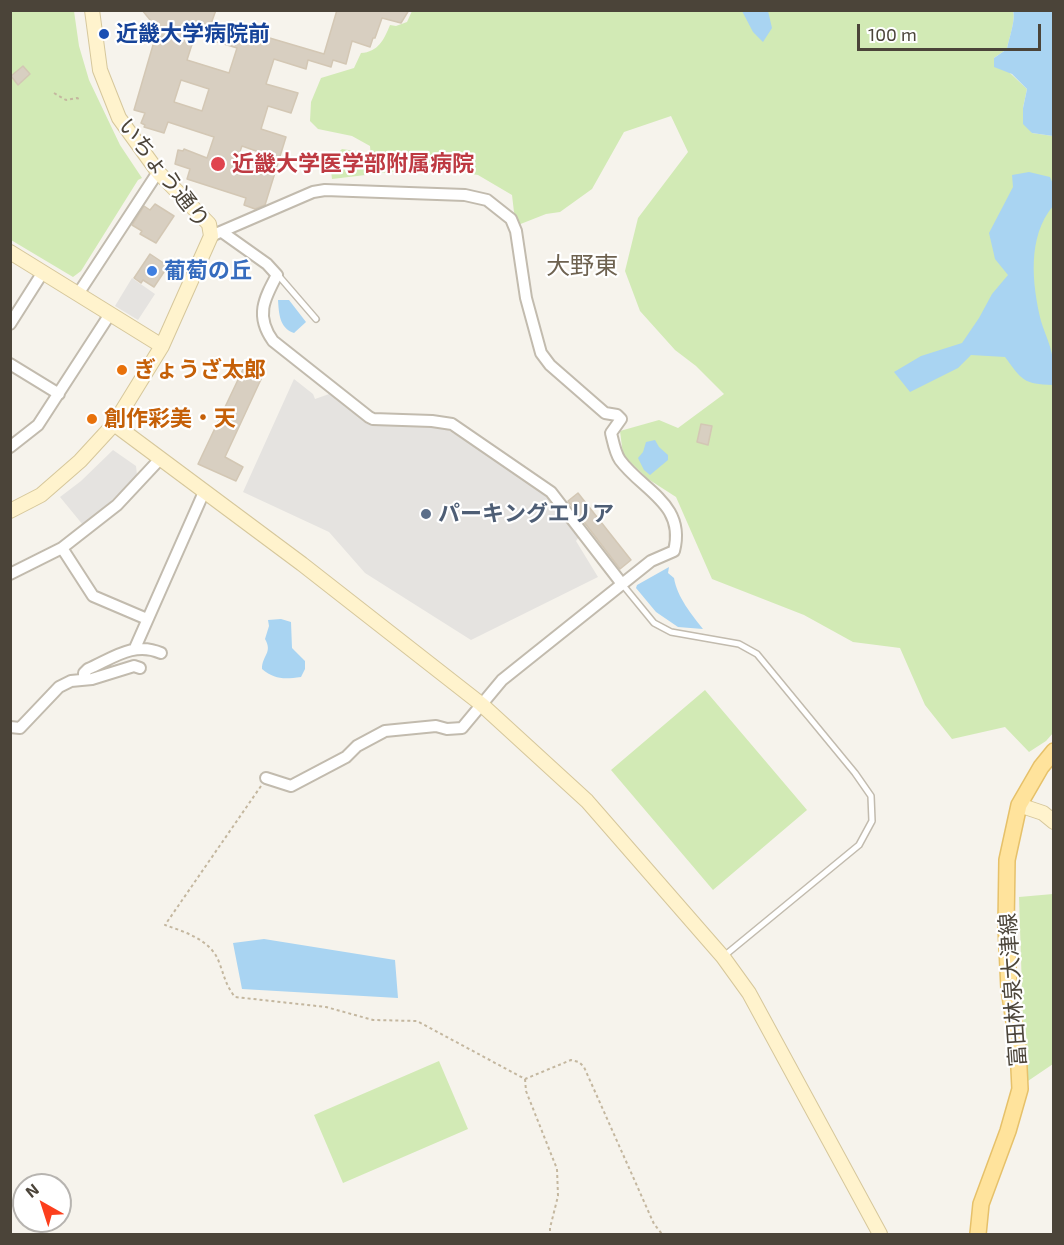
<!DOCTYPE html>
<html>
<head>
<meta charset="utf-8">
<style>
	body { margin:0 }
	#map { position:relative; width:1064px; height:1245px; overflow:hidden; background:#f6f3ec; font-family:"Exo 2",sans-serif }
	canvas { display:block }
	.frame { position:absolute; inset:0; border:12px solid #4b4439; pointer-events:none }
	.north { position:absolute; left:12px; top:1173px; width:60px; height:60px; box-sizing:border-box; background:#fff; border:2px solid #b7b4b0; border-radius:50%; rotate:321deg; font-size:16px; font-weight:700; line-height:24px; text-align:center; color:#4b4439 }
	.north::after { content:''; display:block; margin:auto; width:21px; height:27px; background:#fc3f1d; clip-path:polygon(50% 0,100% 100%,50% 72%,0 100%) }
	.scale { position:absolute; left:857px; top:24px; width:184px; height:27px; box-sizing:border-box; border:3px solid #4b4439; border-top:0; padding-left:8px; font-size:18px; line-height:21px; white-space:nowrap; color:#4b4439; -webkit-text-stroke:4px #fff; paint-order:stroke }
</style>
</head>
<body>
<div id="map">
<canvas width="1064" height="1245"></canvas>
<div class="frame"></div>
<div class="north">N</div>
<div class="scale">100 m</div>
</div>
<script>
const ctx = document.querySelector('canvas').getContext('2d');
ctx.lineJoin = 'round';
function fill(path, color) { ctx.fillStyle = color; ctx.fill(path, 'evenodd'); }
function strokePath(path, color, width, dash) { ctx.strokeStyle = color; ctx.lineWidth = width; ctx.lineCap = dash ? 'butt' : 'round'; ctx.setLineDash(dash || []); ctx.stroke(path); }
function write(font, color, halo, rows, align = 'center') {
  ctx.font = font + ' "Exo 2","Noto Sans JP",sans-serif'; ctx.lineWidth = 4.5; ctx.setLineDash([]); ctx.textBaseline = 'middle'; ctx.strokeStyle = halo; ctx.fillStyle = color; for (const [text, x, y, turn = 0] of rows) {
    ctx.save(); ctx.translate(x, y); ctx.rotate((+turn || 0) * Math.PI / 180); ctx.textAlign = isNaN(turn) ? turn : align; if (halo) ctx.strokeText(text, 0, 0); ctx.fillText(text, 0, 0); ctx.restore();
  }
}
fill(new Path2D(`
	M10,11H74L79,46L89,80L120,145L142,178L138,180L81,271L73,277L11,240Z
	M412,11H1013C1016,20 1009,38 1007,49L994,58L1027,89L1023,108L1032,133L1053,136V733L1046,741L1029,752L1005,727L952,739L925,705L900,648L853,642L804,615L712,579L676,497L648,479L623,455L620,431L659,420L678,428L724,394L696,366L675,350L640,311L625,271L638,218L688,152L671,116L624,132L592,189L560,212L546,214L518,225L514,212L512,195L478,175L447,170L416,169L332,179C330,165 332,158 342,149L355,151L362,160L371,157L370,146L352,136L318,129L310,121L311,102L321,78L354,68L361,53C378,52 384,40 390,25L396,26L407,22Z
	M705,690L807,810L713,890L611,770Z
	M1053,894V1064L1025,1083L1019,897Z
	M439,1061L468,1129L343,1183L314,1115Z`), '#d2eab5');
fill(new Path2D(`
	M132,278L155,294L138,320L115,306Z
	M294,379L313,394L315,399L332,393L367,423L431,425L442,427L450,431L549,496L579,537L576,541L598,577L471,640L365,573L329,532L243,492Z
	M113,450L136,466L137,475L113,499L83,525L60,497L81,481Z`), '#e5e3e0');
fill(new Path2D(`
	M742,11H768L772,28L763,42L753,32Z
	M1013,11H1053V136L1032,133L1023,124V108L1027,89L1012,74L994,67V58L1007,49C1009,38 1016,19 1013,11Z
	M1029,172L1050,177L1053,184V206C1027,237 1032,284 1041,321C1045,334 1052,348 1053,361C1054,369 1054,377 1053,385C1023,384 1022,380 1005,357L971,355L958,368L910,392L894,372L921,356L962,343L979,318L992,294L1008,275L995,259L989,233L1013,187L1012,175Z
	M278,300H289L306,322L294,333C279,328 279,313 278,300Z
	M655,440L659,447L668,455V460L650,475L644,470L638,458L643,452L646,442Z
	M669,567L668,573L674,578C677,597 692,615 703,629L678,627L656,612L636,588L637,585Z
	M281,619L291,622L292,648L305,661V669L301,677C285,679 275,680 262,669C262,655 273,653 265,639L269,626L268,620Z
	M264,939L395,960L398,998L242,989L233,943Z`), '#a9d4f2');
const building = new Path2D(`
	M142,10H216L212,21L324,54L337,10H409L401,23L382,18L375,38H373L370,47L352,41L346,64L333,60L331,67L308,60L306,69L274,59L266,84L298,93L291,113L268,106L261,129L286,137L265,205L255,209L244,205L246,198L187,179L190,169L175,164L178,150L183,151L184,149L207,158L214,137L168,122L164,133L144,127L145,125L141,123L145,113L134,110L153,45H156L160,32ZM195,35L237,48L229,73L187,60ZM181,80L209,89L202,111L174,102ZM242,146L259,152L252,175L234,168Z
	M23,66L30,74L18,85L11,76Z
	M155,204L174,216L156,243L140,234L142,231L132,225L144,206L150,210Z
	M150,254L168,266L154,287L143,280L141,283L134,278Z
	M244,367L263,375L225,457L243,467L236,481L198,464Z
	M701,424L712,426L708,445L697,442Z
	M578,493L631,560L620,569L568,501Z`);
fill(building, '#d8cfc1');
strokePath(building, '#d3c7b4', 1.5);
const lane = new Path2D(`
	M278,275L316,319
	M622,584L654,623L671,632L739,644L757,654L855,773L871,796L872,821L859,845L724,956`);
const street = new Path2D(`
	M222,232L267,264L277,275C264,299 255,316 273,341L369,417L373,419L432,421L452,424L551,492L622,584
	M211,236L313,192L325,190L465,195L487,200L511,219L516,231L526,298L541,353L550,365L605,413L617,415L621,419L611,433C613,441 615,453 620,460C643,491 686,504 674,551L651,561L502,680L462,728L447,729L436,726L385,731L357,746L346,757L291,786L266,778
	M78,294L158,172
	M10,324L43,272
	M10,364L59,394
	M10,447L38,425L110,314
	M62,548L93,596L147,619
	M10,574L62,548L117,505L160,459
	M135,648L204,492
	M84,678V673L88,669C113,658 134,641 161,653
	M10,727L20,728L59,687L71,681L92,679L134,666L140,668`);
const secondary = new Path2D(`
	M10,252L162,346
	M114,424L302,564L481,704L587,801L723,957L749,993L880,1234
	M10,511L41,495L80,461L114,424L162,346L211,236L209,224L158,172L119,118L100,70L92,10
	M1019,805L1043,813L1054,822`);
const primary = new Path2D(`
	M978,1234L981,1204L1008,1131L1020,1089L1018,1048L1009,989L1006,926L1007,860L1019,805L1041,767L1054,751`);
strokePath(lane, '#c2bbae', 8);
strokePath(street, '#c2bbae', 14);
strokePath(secondary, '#d6c79b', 16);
strokePath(primary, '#e6c16a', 18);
strokePath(new Path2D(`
	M54,93L66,100L77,98L79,99
	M261,786L165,925C185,932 211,940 219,962C224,975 226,986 235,997L326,1007L373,1020L417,1021L525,1079L571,1060L579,1062L584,1067L654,1224L662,1234
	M525,1079L526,1091L557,1169L558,1196L550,1228V1234`), '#c4b79f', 2, [3, 3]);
strokePath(lane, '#fff', 5);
strokePath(street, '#fff', 10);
strokePath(secondary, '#fff3cd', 14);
strokePath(primary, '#ffe39c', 15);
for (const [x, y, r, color] of [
	[104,34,6,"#1a4fb4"],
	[218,164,8,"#e0444e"],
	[152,271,6,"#3f7fe0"],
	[122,370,6,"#e8710a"],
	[92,419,6,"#e8710a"],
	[426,514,6,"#5c6f8a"]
]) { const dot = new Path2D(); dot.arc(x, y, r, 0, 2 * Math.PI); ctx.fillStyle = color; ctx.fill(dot); strokePath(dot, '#fff', 2); }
write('bold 22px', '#164399', '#fff', [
	["近畿大学病院前",116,34]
], 'left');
write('bold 22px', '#be3a42', '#fff', [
	["近畿大学医学部附属病院",232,164]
], 'left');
write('22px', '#4b4439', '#fff', [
	["いちょう通り",164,173,52],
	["富田林泉大津線",1013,990,-94]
]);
write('bold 22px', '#366cbe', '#fff', [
	["葡萄の丘",164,271]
], 'left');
write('bold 22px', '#c56008', '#fff', [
	["ぎょうざ太郎",134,370],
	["創作彩美・天",104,419]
], 'left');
write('bold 22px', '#4e5e75', '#fff', [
	["パーキングエリア",438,514]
], 'left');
write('24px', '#6e6250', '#fff', [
	["大野東",582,266]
]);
</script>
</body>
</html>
